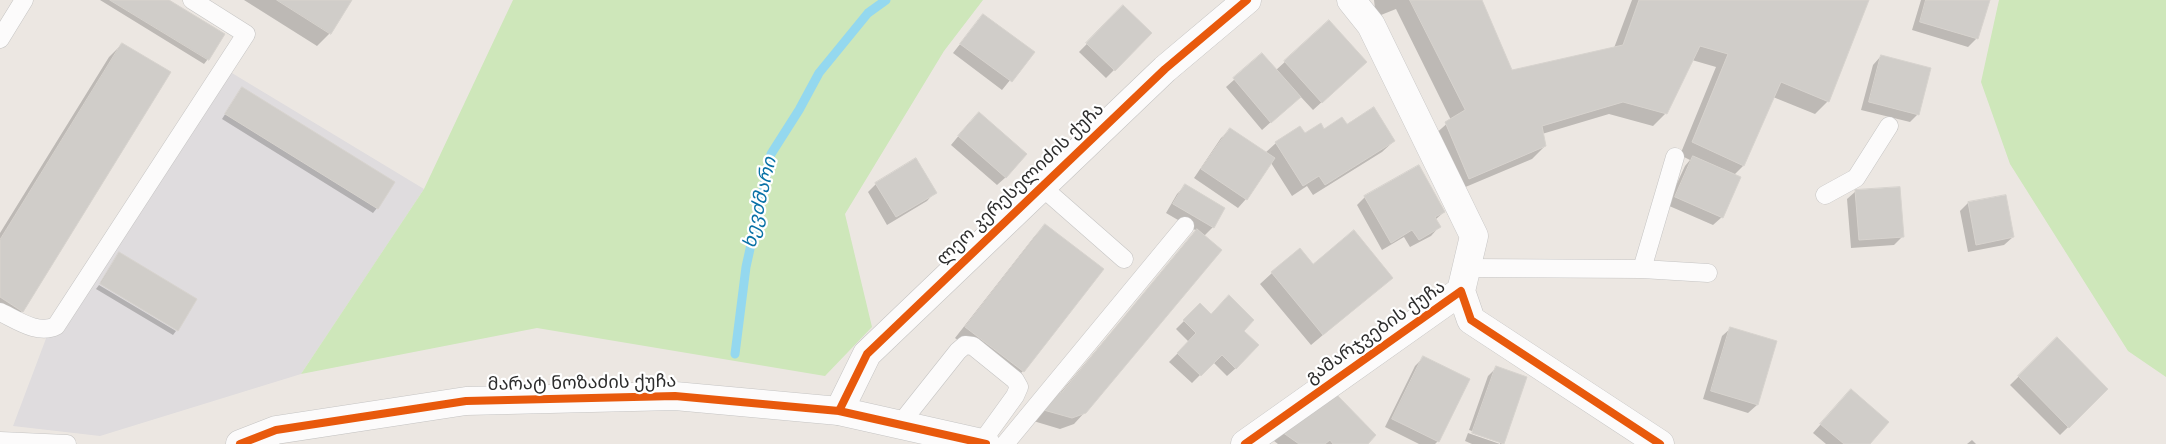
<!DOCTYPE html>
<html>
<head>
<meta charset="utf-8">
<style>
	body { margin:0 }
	canvas { display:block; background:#ece7e2 }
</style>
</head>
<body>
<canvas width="2166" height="444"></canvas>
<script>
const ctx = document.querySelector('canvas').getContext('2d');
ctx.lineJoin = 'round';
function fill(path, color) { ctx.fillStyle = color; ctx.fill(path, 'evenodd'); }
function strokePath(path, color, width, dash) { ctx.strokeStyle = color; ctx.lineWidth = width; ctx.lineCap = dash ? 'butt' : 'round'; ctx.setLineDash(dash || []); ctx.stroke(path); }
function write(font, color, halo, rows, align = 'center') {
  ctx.font = font + ' "Nunito Sans","Noto Sans Georgian",sans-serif'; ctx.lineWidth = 4.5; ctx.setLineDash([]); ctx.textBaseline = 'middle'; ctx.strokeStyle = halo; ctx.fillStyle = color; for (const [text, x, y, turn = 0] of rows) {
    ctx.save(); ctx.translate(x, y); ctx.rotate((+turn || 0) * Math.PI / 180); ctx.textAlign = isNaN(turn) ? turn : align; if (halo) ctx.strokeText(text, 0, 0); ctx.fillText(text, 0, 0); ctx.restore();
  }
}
fill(new Path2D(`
	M217,64L424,189L301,374L100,436L13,426L59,304Z`), '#dfdcde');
fill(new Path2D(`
	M513,0H983L944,51L845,214L872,327L825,376L537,328L301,374L424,189Z
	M1999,0H2166V377L2128,351L2010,164L1981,82Z`), '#cee7ba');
fill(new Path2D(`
	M100,0H167L208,59L204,64Z
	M244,0H351L330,33L317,46Z
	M1374,0H1481L1511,72L1614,48L1632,0H1867L1828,101L1815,114L1773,97L1743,166L1734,175L1722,217L1713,225L1667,205L1685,166L1690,160L1680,155L1716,67L1692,60L1666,113L1653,126L1609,114L1542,134L1545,146L1532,159L1456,191L1433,136L1451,120L1396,9L1376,17Z
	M1921,0H1988L1977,38L1968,47L1912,30Z
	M1123,7L1151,33L1106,78L1079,52Z
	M983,15L1033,52L1002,90L953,53Z
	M1329,22L1357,70L1313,110L1300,96L1262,130L1226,87L1262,55L1276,70Z
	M122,44L22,311L9,324L0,318V233L109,57Z
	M1881,56L1918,114L1910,122L1861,110L1873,65Z
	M242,88L377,208L373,213L222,119Z
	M970,122L1006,177L997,185L951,145Z
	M1230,130L1265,153L1276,143L1323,130L1394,141L1382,152L1313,195L1307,186L1292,196L1271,163L1246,199L1238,208L1194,178L1221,138Z
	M876,184L935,192L927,201L887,225L868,192Z
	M1185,186L1213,227L1204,236L1085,412L1074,424L1060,429L1030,420L1060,393L1197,231L1166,213L1177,194Z
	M1856,191L1902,237L1894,245L1851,248L1847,199Z
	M1365,197L1444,212L1435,220L1439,227L1431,236L1410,247L1404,237L1382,250L1357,205Z
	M1968,203L2013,237L2004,245L1968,252L1960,211Z
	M1045,226L1102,269L1023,371L1012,382L955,338L1034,237Z
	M119,254L178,329L100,283Z
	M1312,265L1391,278L1311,345L1260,284L1272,273Z
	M99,285L176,331L173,335L96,289Z
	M1200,305L1211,315L1242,331L1236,368L1227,376L1213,362L1192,383L1169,362L1189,342L1176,329Z
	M1731,328L1757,405L1748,413L1703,399L1722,336Z
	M2057,339L2107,389L2060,435L2010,385Z
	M1423,358L1438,441L1435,444H1419L1385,427L1415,366Z
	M1497,367L1503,443L1502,444H1472L1465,441L1468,433L1500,444V441L1469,430L1488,376Z
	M1851,390L1869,444H1826L1813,433Z
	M1337,396L1366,444H1278L1274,441L1282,433Z
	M1972,440L1976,444H1967Z`), '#0003');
strokePath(new Path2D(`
	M735,354L746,267L771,154L799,110L819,73L868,13L886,0`), '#94d8ef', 9);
const building = new Path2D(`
	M110,0H169L225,34L209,60Z
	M277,0H352L331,34Z
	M1410,0H1482L1512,70L1623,45L1639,0H1869L1829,102L1781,82L1744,166L1692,142L1728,54L1700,46L1667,114L1623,102L1542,126L1546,146L1469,179L1445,122L1465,110Z
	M1926,0H1990L1978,39L1920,22Z
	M1123,5L1152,33L1115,71L1086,43Z
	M983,14L1035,52L1012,82L960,44Z
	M1329,20L1367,62L1322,103L1284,61Z
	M122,43L171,72L23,312L0,297V240Z
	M1262,53L1301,97L1271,123L1233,78Z
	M1881,55L1931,68L1919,115L1869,102Z
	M242,87L395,182L378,209L225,114Z
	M1374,107L1395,141L1325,185L1319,176L1303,186L1275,142L1300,126L1305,133L1321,123L1324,129L1342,117L1347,124Z
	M979,112L1027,154L1006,178L958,136Z
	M1230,128L1275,158L1247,200L1201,169Z
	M1693,156L1741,177L1723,218L1675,197Z
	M916,158L937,193L896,217L875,183Z
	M1419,165L1445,212L1435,217L1441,227L1419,240L1412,230L1391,243L1364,196Z
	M1185,184L1225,208L1214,228L1173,204Z
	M1900,187L1904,237L1859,240L1855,190Z
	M2006,195L2014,237L1976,245L1968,202Z
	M1045,224L1104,269L1024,372L965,327Z
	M1197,229L1222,250L1086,413L1072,418L1040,409L1057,389L1061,393Z
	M1354,230L1393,278L1323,335L1271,272L1300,248L1313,264Z
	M119,252L197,299L178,331L100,284Z
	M1229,295L1254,320L1244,331L1259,345L1236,369L1222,355L1201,376L1177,353L1196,333L1183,320L1200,303L1211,314Z
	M1730,327L1777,341L1758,405L1711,391Z
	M2057,337L2108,389L2069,428L2018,376Z
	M1423,356L1470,379L1439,442L1392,419Z
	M1496,366L1527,377L1504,444L1472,433Z
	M1851,389L1889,422L1870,444H1844L1820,424Z
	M1337,395L1376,435L1368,444H1333L1330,440L1325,444H1299L1282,432Z`);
fill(building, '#d0cdc9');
strokePath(building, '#d7d3ce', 1);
const lane = new Path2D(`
	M0,39L24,0
	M1042,187L1124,259
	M1825,195L1856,178L1889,126
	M1468,268L1642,269L1708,273
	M1642,269L1675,157
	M0,312C17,320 38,335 56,326L246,34L192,0
	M900,424L958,351L965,345L973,346L1015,380L1019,387L1015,396L981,443
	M0,441L67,444
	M1005,444L1185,226`);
const street = new Path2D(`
	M1351,0L1371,25L1474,236L1461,291
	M839,411L867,354L1165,69L1247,0
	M1245,444L1461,291L1471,320L1660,444`);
const secondary = new Path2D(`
	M240,444L276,430L466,401L675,396L839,411L986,444`);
strokePath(lane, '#c5c4c3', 19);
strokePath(street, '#c5c4c3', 29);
strokePath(secondary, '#c5c4c3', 29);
strokePath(lane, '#fcfbfb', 18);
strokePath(street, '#fcfbfb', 28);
strokePath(secondary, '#fcfbfb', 28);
strokePath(new Path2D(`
	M839,411L867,354L1165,69L1247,0
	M240,444L276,430L466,401L675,396L839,411L986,444
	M1245,444L1461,291L1471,320L1660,444`), '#e8590c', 8);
write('18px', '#2d2d2d', '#fff', [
	["ლეო კერესელიძის ქუჩა",1021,185,-44],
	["გამარჯვების ქუჩა",1376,333,-35],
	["მარატ ნოზაძის ქუჩა",582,384,-1]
]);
write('italic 19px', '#0871a6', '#fff', [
	["ხევძმარი",761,203,-77]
]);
</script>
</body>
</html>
